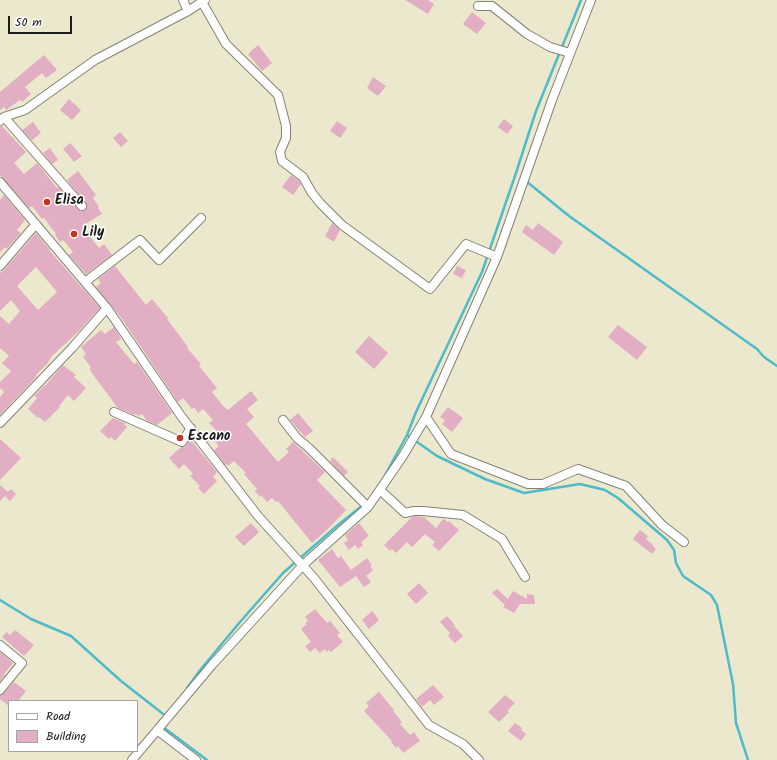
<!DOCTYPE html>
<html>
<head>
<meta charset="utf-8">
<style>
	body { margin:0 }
	#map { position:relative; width:777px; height:760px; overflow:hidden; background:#ece8cd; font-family:Kalam,sans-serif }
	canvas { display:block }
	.legend { position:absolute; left:8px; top:700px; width:130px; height:52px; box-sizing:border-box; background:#fff; border:1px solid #a4a4a4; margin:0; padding:5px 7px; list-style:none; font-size:12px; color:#1c1c1c }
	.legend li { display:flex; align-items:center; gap:8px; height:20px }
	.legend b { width:20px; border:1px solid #a4a4a4 }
	.scale { position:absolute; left:8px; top:16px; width:64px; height:18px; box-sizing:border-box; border:2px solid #1c1c1c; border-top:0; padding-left:5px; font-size:12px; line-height:14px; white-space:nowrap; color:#1c1c1c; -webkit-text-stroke:3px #fff; paint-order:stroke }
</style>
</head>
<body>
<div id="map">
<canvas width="777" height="760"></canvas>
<ul class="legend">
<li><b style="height:5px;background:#fff"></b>Road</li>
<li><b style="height:11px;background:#e1aec3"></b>Building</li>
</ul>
<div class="scale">50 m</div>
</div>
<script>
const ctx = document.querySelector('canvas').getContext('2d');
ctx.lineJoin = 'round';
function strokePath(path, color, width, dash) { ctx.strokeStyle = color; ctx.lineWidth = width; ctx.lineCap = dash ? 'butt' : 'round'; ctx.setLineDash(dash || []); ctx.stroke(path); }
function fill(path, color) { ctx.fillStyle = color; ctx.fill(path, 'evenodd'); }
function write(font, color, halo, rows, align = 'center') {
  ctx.font = font + ' Kalam,sans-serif'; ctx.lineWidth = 3; ctx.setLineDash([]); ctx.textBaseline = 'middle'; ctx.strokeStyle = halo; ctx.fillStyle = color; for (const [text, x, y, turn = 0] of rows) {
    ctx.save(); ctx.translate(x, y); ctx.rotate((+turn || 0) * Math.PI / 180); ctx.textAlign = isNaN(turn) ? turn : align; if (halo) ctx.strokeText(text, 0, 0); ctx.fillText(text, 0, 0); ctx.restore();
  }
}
strokePath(new Path2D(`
	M526,181L569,216L757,349L764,357L777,366
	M407,435L437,456L485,479L524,493L580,484L605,490L618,498L667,540L674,550L676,563L683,576L711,595L717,605L733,684L736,723L748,760
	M383,479L407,435L416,412L482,272L516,173L536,111L581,0
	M0,600L31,619L71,636L121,681L167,717
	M187,688L201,669L240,622L283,573L338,525L363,505
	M163,727L207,760`), '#4ebbc8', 2.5);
fill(new Path2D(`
	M405,0H428L434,4L428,14Z
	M472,12L486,23L477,34L463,24Z
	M258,45L272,63L262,71L248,54Z
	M44,55L57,70L46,78L42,73L25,87L31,94L22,102L20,100L6,110L4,107L0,110V92Z
	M373,77L386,86L378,96L367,88Z
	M69,99L81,110L72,120L60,110Z
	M504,119L513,126L507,134L498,127Z
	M337,121L347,128L340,138L330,131Z
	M33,122L41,133L32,140L22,130Z
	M0,126H2L26,152L14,163L24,174L37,163L57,188L58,187L81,211L86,210L87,205L67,180L78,171L96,195L93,198L99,207L98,208L102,214L82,226L99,248L104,244L112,255L86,274L69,255L73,252L63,240L60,242L55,235L56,234L44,218L42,219L32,206L29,208L0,175Z
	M120,132L128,141L121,147L113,138Z
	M70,143L82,156L74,162L63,149Z
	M50,148L58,160L52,164L43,153Z
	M291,175L299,181L301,184L293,195L282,187Z
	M4,195L25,220L17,230L21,233L7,249L5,247L0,252V200Z
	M332,223L340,230L334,242L325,236Z
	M538,223L563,242L554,255L522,232L526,225L533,230Z
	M36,233L50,250H49L100,308L78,332L52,356L48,362H49L36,375V377L0,415V397L4,392L0,388V382L11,371L2,363L9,356L0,348V316L9,324L20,311L11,300L0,311V273L4,270ZM36,267L57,292L38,310L17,286Z
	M115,266L146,305L152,299L168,318L167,319L188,347L187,348L201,364L199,366L217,388L212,392L223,406L228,410L251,391L258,400L247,409L254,417L246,424L278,462L289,452L286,449L293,442L325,472L317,480L346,510L328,529L312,543L278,501L276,502L272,498L267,502L261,495L260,497L255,491L257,489L244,474L246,473L234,461L228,466L226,464L225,465L214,450L219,446L213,439L216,437L213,434L217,431L209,423L213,420L203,409L198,413L194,407L192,409L183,398L178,402L122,319L96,287L101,283L98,279Z
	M457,266L466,270L462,278L453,274Z
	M618,325L647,347L637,360L608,337Z
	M114,327L121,339L116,342L134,364L137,362L172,413L157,425L147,421L142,414L139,416L136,414L135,415L118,408L91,372L90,368L91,367L83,357L86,354L81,347L101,330L105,334Z
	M369,336L388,353L374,369L355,352Z
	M63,365L76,375L74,377L86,388L74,401L68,395L59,406L60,407L45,422L39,417L38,418L28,409L37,398L34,396L45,385H46Z
	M448,407L463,418L452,432L442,424L445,420L440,417Z
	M298,413L313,431L305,437L290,420Z
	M113,418L125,423L124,424L127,427L115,441L111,437L109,439L100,431Z
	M0,439L21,458L0,480Z
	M190,439L217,472L213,477L217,481L204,494L198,488L200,486L190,476L193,474L184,464L179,469L169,458L181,447H185Z
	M333,457L348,472L344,476L330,461Z
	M0,485L8,492L11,489L16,494L10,501L5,496L0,501Z
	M415,516L424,517L436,528L443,519L448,522L449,521L459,530L439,551L432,545L435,542L425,534L412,547L407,542L396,553L392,549L390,551L384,545L412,517Z
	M251,523L259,532L244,546L235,537Z
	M359,523L369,536L361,542L363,545L358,549L355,545L349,550L344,543L348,540L345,535Z
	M640,530L648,536L646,539L653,545V546L656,549L652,554L633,539Z
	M332,549L338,558L341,556L351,570L367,558L372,565L370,566L373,570L366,576L371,582L364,587L356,576L340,587L318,560Z
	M419,583L428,593L416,604L407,594Z
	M497,589L508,599L513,591L527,599V594L534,595L535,604H520L514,613L503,607L505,605L492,593Z
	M315,609L327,623L330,621L340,633L337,635L343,642L331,652L329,650L327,652L325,649L320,653L315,648L310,652L305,646L311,642L301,629L307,624L305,623L308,621L305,617Z
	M372,611L379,620L369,629L362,620Z
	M447,616L455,625L454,626L463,636L455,643L448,636L450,633L440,622Z
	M15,630L34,645L24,656L2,637L7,632L10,635Z
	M0,652L13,663L4,674L5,675L0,681Z
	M14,682L26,691L18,701H9V706L0,699V695L4,693Z
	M433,685L444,697L434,705L430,700L422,707L416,699Z
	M379,692L394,710L393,711L402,722L400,724L410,735L414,732L420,741L403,753L398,746L396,748L391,742L392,741L364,711L369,706L366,703Z
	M505,695L515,703L507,711L509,712L499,722L488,712Z
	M515,723L522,728L521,730L526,734L521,741L508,731Z`), '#e1aec3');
const minor = new Path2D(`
	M183,0L188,11
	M202,2L226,44L278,95L286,126V138L280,152L282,161L303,177L312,193L320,203L342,225L430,289L466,244L497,257
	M478,6H492L527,34L550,47L570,53
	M4,117L82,206
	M0,121L4,117L25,110L95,60L188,11L205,0
	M0,182L107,308L181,416L258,516L314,578L429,725L463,744L479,760
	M0,266L36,224
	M85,282L140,240L159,260L201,218
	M114,412L182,442L191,428
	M426,417L451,454L528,484H543L578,469L626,486L662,525L684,542
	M283,420L297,438L309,448L368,507
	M0,423L72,348L107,308
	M380,490L405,513L414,511H423L463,515L502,539L525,577
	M0,645L22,663L0,690
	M157,730L196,760
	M132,760L212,665L303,565L368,507L403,456L426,417L497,257L552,100L591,0`);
strokePath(minor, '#848274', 10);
strokePath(minor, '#fff', 8);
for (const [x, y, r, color] of [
	[47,202,4,"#c8321e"],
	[74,234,4,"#c8321e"],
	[180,438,4,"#c8321e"]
]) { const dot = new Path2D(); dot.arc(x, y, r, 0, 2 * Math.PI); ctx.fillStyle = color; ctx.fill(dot); strokePath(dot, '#fff', 1.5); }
write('bold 14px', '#1c1c1c', '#fff', [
	["Elisa",55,202],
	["Lily",82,234],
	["Escano",188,438]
], 'left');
</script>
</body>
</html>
